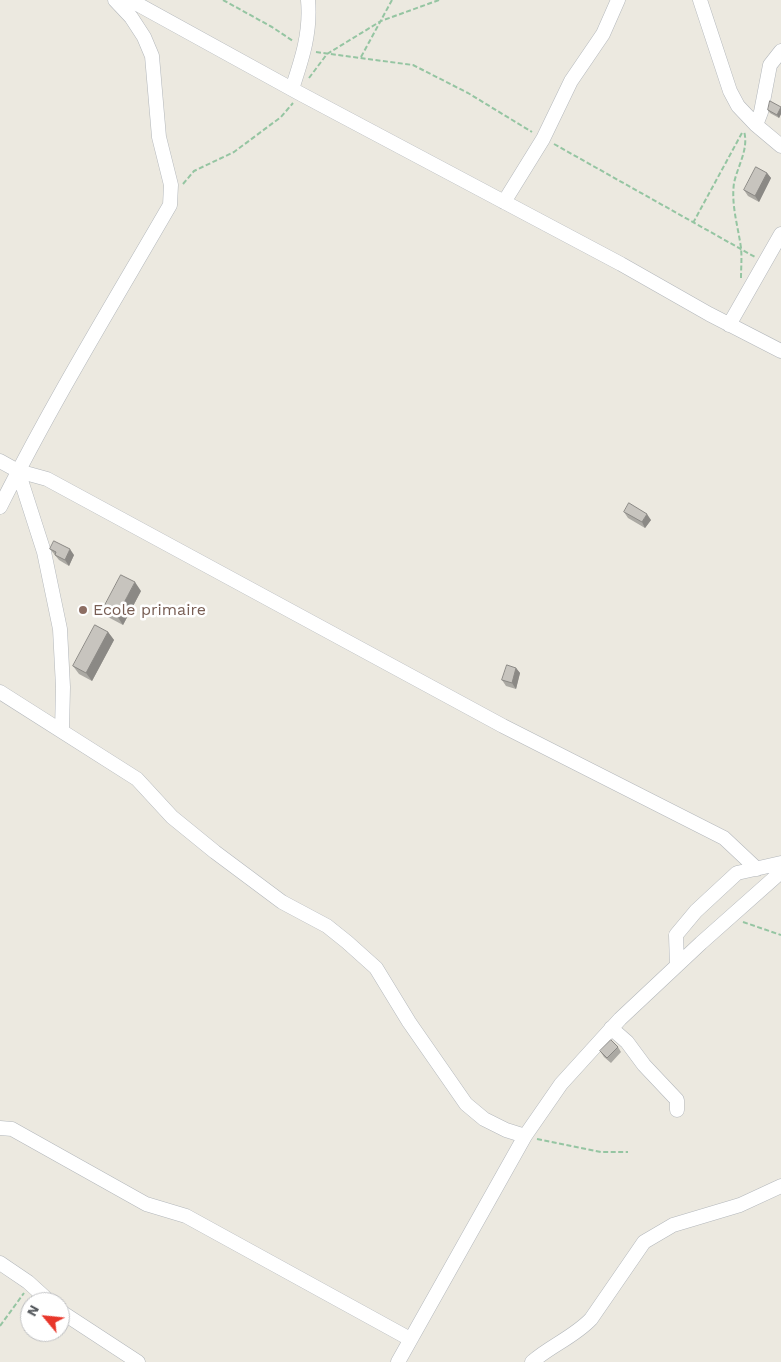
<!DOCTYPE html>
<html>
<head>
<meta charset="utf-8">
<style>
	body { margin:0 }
	#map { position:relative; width:781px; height:1362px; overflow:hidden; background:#ece9e0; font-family:"Work Sans",sans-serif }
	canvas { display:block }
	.north { position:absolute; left:20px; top:1292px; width:50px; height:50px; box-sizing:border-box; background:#fff; border:1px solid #bdbec0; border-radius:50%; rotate:298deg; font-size:14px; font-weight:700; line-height:20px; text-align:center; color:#595d61 }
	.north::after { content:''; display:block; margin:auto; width:18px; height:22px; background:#e8362a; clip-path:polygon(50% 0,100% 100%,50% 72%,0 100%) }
</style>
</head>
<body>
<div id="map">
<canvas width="781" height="1362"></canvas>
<div class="north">N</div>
</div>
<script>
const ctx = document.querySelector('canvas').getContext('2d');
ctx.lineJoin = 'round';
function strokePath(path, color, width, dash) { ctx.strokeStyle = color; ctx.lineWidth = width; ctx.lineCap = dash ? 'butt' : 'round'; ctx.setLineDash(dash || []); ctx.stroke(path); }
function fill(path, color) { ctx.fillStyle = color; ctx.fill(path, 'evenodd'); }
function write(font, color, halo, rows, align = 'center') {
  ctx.font = font + ' "Work Sans",sans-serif'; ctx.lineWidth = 5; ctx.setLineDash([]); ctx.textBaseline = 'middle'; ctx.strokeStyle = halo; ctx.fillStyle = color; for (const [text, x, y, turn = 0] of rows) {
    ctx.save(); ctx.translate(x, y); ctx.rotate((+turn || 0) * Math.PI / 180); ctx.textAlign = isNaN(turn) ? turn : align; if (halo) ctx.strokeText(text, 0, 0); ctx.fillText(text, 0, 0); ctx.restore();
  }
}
const minor = new Path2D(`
	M130,0L299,93L621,264L709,314L781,351
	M700,0L730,91L738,106L756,125L781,146
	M292,89C302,59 311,32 308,0
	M756,125L761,112L770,65L781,51
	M504,202L543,139L571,81L603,34L618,0
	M729,325L781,234
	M0,461L18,471L47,479L503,726L724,838L757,869
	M18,471L44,552L60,629L63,687L62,731
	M0,507C52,403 112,305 170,205L171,185L159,137L152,56L144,37L131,17L115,0
	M0,692L137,779L172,817L215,852L282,902L327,926L347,942L376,968L409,1022L466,1104L484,1119L506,1130L525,1136
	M677,965L676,935L696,911L737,873L781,863
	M611,1028L627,1042L644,1065L677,1100V1110
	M0,1128L12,1129L146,1204L186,1216L410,1339
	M0,1263L28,1282L50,1302
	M60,1311L138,1362
	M398,1362L525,1136L561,1084L620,1019L701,943L781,872
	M532,1362C550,1346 574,1337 591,1319L644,1242L673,1225L740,1205L781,1186`);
strokePath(minor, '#b3b7bb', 15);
strokePath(new Path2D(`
	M223,0L272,27L293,41
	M316,52L413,65L468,93L532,132
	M361,57L392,0
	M309,78L327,54L381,21L439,0
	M554,144L755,257
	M183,184L194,171L234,152L281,117L293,103
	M693,223L743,131
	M741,278C741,268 742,258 741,248C738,226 731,205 734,183C738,165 749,149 744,131
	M743,922L781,935
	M537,1139L601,1152H628
	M0,1326L24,1293`), '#95c5a2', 2, [5, 2.5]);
strokePath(minor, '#fff', 14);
fill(new Path2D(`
	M781,107V114L779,118L770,113L768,110Z
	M767,173L771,178L759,202L748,196L744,190Z
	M624,512L651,520L645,528L628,518Z
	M50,549L74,555L69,566L59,560Z
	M141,591L123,625L108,617L103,609Z
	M108,632L114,640L92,681L79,674L73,666Z
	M516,668L520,673L516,689L506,686L502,680Z
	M618,1047L621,1052L611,1063L604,1057L600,1051Z`), '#aba9a3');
fill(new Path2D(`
	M781,107V114L779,118L777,115Z
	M767,173L771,178L759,202L755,196Z
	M647,514L651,520L645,528L642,522Z
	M70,549L74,555L69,566L65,560Z
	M135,582L141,591L123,625L117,616Z
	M108,632L114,640L92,681L86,673Z
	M516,668L520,673L516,689L512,683Z`), '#8b8985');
const building = new Path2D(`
	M770,101L781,107L777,115L768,110Z
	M756,167L767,173L755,196L744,190Z
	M629,503L647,514L642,522L624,512Z
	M54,541L70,549L65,560L55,555L56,552L50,549Z
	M121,575L135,582L117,616L103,609Z
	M95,625L108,632L86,673L73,666Z
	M507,665L516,668L512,683L502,680Z
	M611,1040L618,1047L607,1058L600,1051Z`);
fill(building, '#c7c4be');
strokePath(building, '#8b8985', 1);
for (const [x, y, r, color] of [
	[83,610,5,"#8d6e63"]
]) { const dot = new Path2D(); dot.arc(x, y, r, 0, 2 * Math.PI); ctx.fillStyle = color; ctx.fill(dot); strokePath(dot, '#fff', 2); }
write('16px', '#785e54', '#fff', [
	["Ecole primaire",93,610]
], 'left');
</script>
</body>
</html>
